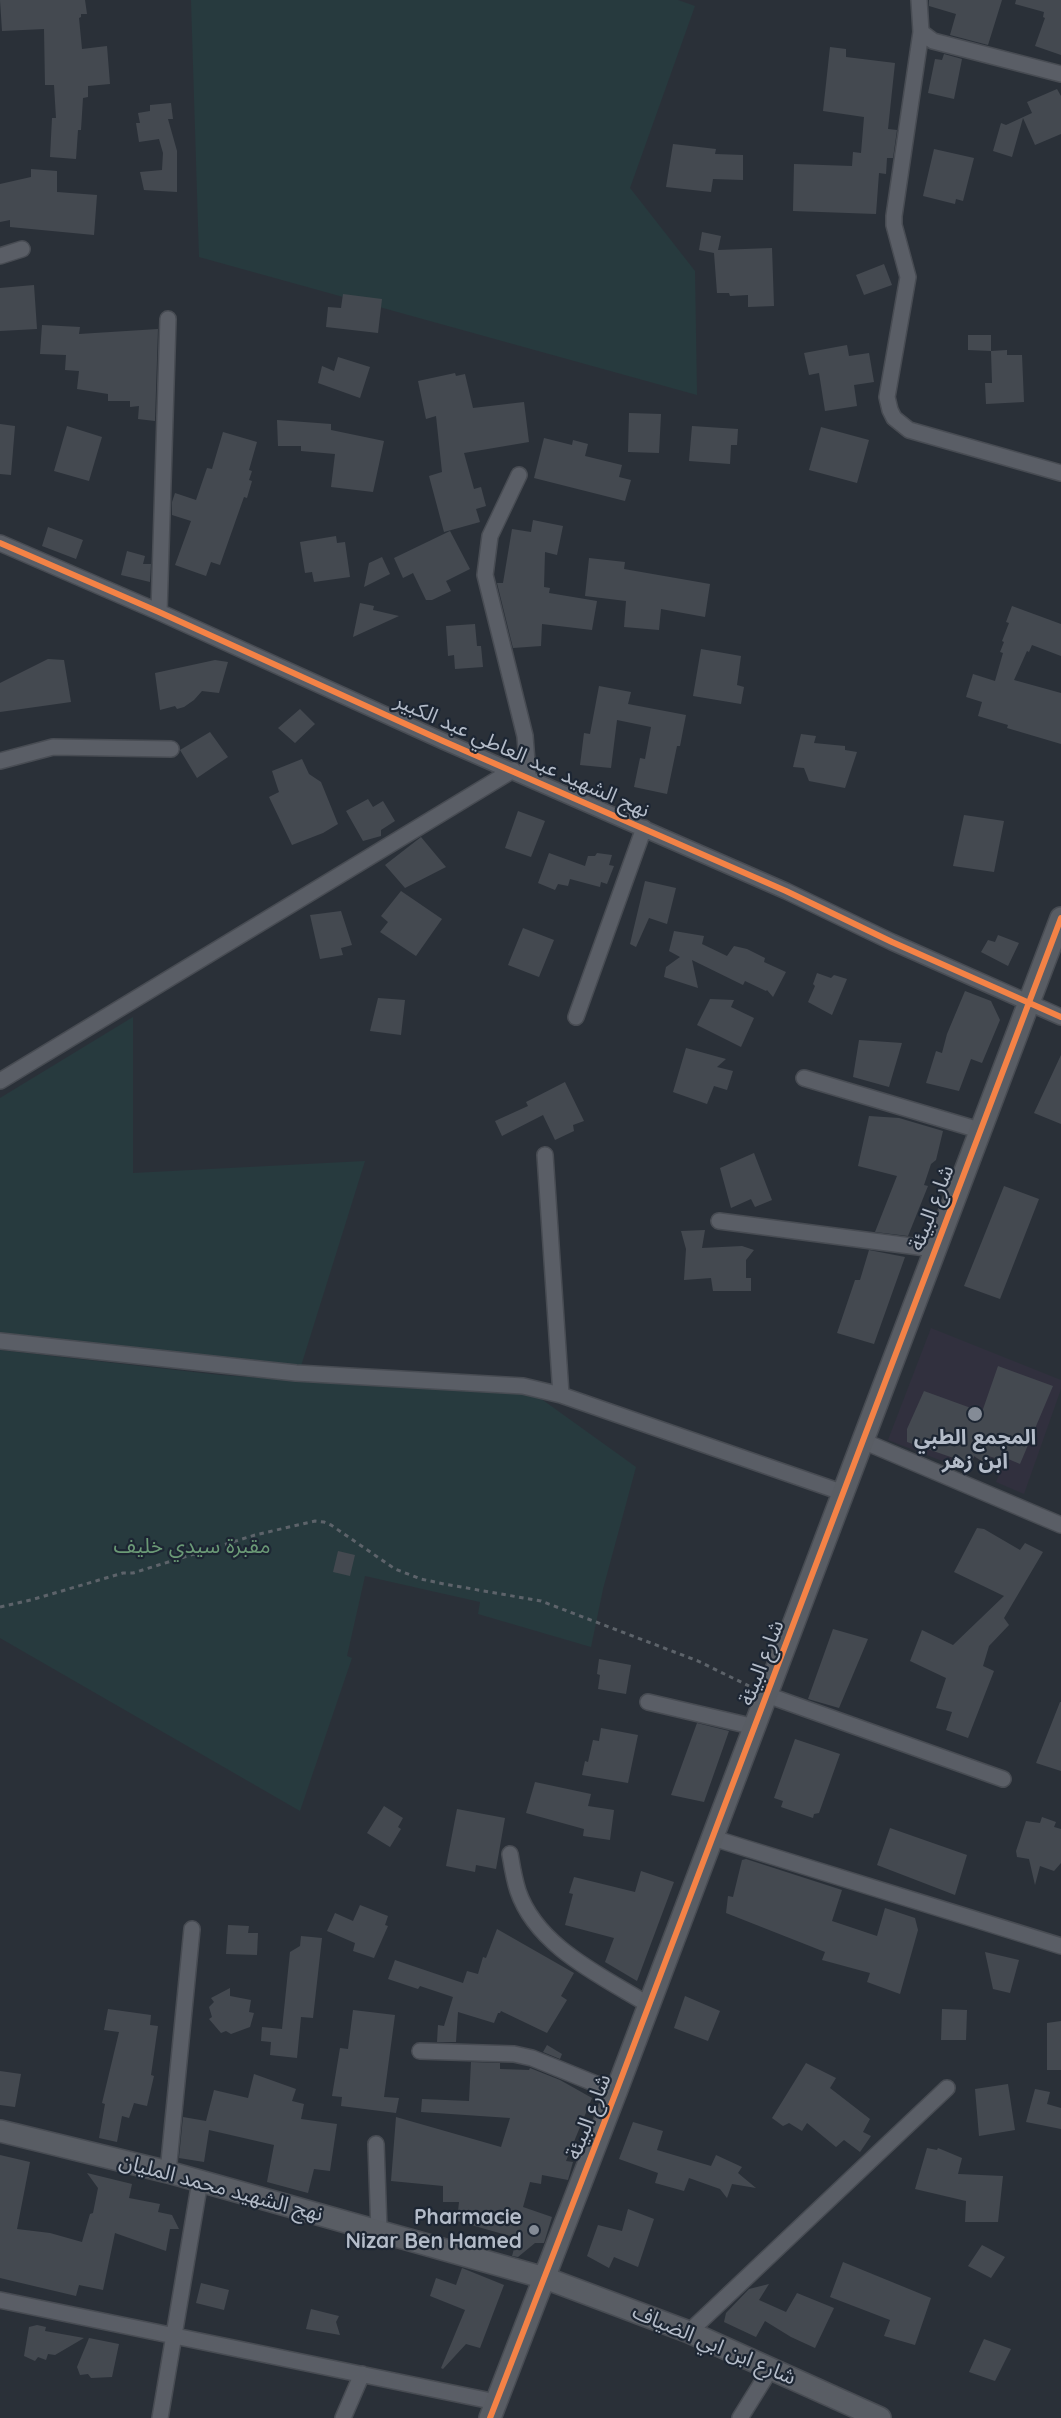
<!DOCTYPE html>
<html>
<head>
<meta charset="utf-8">
<style>
	body { margin:0 }
	canvas { display:block; background:#2a3038 }
</style>
</head>
<body>
<canvas width="1061" height="2418"></canvas>
<script>
const ctx = document.querySelector('canvas').getContext('2d');
ctx.lineJoin = 'round';
function fill(path, color) { ctx.fillStyle = color; ctx.fill(path, 'evenodd'); }
function strokePath(path, color, width, dash) { ctx.strokeStyle = color; ctx.lineWidth = width; ctx.lineCap = dash ? 'butt' : 'round'; ctx.setLineDash(dash || []); ctx.stroke(path); }
function write(font, color, halo, rows, align = 'center') {
  ctx.font = font + ' Quicksand,"Noto Sans Arabic",sans-serif'; ctx.lineWidth = 4.5; ctx.setLineDash([]); ctx.textBaseline = 'middle'; ctx.strokeStyle = halo; ctx.fillStyle = color; for (const [text, x, y, turn = 0] of rows) {
    ctx.save(); ctx.translate(x, y); ctx.rotate((+turn || 0) * Math.PI / 180); ctx.textAlign = isNaN(turn) ? turn : align; if (halo) ctx.strokeText(text, 0, 0); ctx.fillText(text, 0, 0); ctx.restore();
  }
}
fill(new Path2D(`
	M931,1328L1061,1380V1389L1024,1494L996,1482L1004,1463L994,1458L983,1462L974,1457L970,1465L956,1459L950,1464L888,1440Z`), '#31303e');
fill(new Path2D(`
	M191,0H678L695,6L630,188L695,271L697,395L199,257Z
	M133,1017V1173L365,1161L301,1366L0,1334V1098Z
	M0,1350L220,1375L410,1388L533,1393L636,1467L603,1589L591,1647L478,1614L480,1602L365,1576L347,1656L352,1658L300,1811L0,1638Z`), '#273a3e');
fill(new Path2D(`
	M0,0H85L87,14H81V17L79,18L82,49L107,46L110,84L88,86V97L83,98L81,130H78L76,159L50,157L52,118H56L54,85H45L44,29L2,31Z
	M929,0H1002L988,45L950,35L956,14L929,6Z
	M1016,0H1061V55L1035,46L1045,18L1043,17L1044,12L1015,4Z
	M830,47L846,49V57L895,63L888,129L897,130L893,158H887L886,174L879,173L876,214L793,211L794,164L852,166L853,152L861,153L864,117L823,111Z
	M944,54L962,59L954,99L928,93L935,59L942,60Z
	M1057,89L1061,96V134L1035,145L1023,118L1012,157L993,151L1001,123L1006,125L1032,113L1027,102Z
	M171,103L173,119H168L177,151V192L144,190L140,172L162,170L163,153L159,139L139,142L136,123H140L138,113L150,111V105Z
	M673,144L716,149L715,154L743,155V180L713,179L711,192L666,187Z
	M934,149L974,158L963,201L956,199L955,204L923,196Z
	M31,169L57,171V192L97,195L94,235L10,227V220L0,222V184L31,177Z
	M702,232L721,236L718,250L772,248L774,306L748,307V295L730,296L729,293H717L714,253L699,250Z
	M884,264L892,285L864,295L856,275Z
	M34,285L37,329L0,331V288Z
	M343,294L382,299L378,333L326,327L328,307L341,308Z
	M42,325L80,327L79,334L158,329L155,421L138,419L139,406L130,407V401H108V394L77,389L79,371L65,370L66,355L40,354Z
	M968,335H991V351L968,350Z
	M847,345L849,356L869,353L874,382L854,385L857,406L825,411L819,373L809,375L804,353Z
	M1007,350V355H1022L1024,402L986,404L985,383H992L991,351Z
	M338,357L370,367L360,398L318,383L322,366L334,371Z
	M455,373L456,376L465,374L473,408L524,402L529,442L464,453L474,489L481,487L486,506L476,509L480,522L444,532L429,476L442,472L436,416L426,419L418,381Z
	M629,413L661,414L659,453L628,452Z
	M277,420L331,424V430L384,441L373,492L331,487L335,454L301,451V446H278Z
	M0,424L15,426L11,475L0,474Z
	M67,426L102,437L89,481L54,471Z
	M692,426L738,429L737,445H731L730,464L689,461Z
	M821,427L869,440L857,483L809,470Z
	M223,432L257,442L249,470L252,471L249,480L252,481L247,498L244,497L220,565L211,562L206,576L175,565L191,521L172,515V502L175,493L196,500L207,468L212,469Z
	M544,438L572,445L573,440L588,444L585,456L622,465L619,477L631,480L625,501L534,478Z
	M533,520L563,526L557,555L545,552L544,587L550,588L549,593L597,601L592,630L542,624L541,646L513,648L497,583H503L512,529L531,532Z
	M48,527L83,540L76,559L42,546Z
	M450,531L470,569L446,581L451,591L432,600H426L413,573L403,578L394,558Z
	M336,536L337,543L345,542L350,577L314,582L312,572L305,573L300,542Z
	M127,551L145,556L143,564H151L150,582L121,575Z
	M382,557L390,574L364,587L369,563Z
	M589,558L625,562L624,569L710,584L705,617L661,609L659,630L624,627L626,601L585,596Z
	M360,603L374,606L373,610L399,616L353,637Z
	M1012,606L1061,624V656L1032,645L1029,652L1027,651L1014,680L1061,693V744L1007,728L1008,725L978,716L982,702L966,697L973,674L995,681L1003,653L1000,652L1004,642L1002,641L1009,623L1006,622Z
	M475,624L477,646H481L483,667L455,669L454,655L448,656L446,626Z
	M701,649L741,656L737,685L744,687L741,704L693,696Z
	M48,659L64,660L71,702L0,712V683Z
	M215,660L228,662L219,693L202,691L194,700L184,707L177,709L175,706L160,710L155,673Z
	M599,686L631,692L628,704L686,715L680,746H677L667,794L634,787L640,758L645,759L651,727L617,720L611,768L580,765L584,733L590,734Z
	M300,709L315,724L295,743L278,728Z
	M210,732L228,757L197,778L180,750Z
	M801,734L816,736L814,743L845,746V750L857,752L845,788L809,781L804,768L793,767Z
	M302,759L309,774L321,782L338,824L323,833L292,845L269,797L279,792L272,771Z
	M368,799L373,807L383,801L395,821L381,830V836L363,841L346,811Z
	M518,811L545,821L531,857L505,848Z
	M964,815L1004,821L994,872L953,866Z
	M421,837L446,867L405,888L385,865Z
	M549,853L585,866L588,856H595L597,853L612,855L609,865L614,866L607,884L601,882L600,887L570,879L568,886L558,884L555,890L538,883Z
	M645,881L676,888L667,924L649,918L636,947L630,944Z
	M401,891L442,919L416,956L380,932L388,922L381,916Z
	M341,911L352,945L341,948L343,955L320,959L310,915Z
	M523,928L554,940L539,977L508,965Z
	M674,931L704,936L702,944L727,956L734,946L747,949L765,958L764,962L786,972L773,997L767,990L766,991L745,981L743,985L692,960L698,988L664,977L666,967L680,957L669,951Z
	M998,935L1019,943L1008,966L981,952L988,940L995,942Z
	M817,973L831,978L834,975L847,979L832,1015L808,1002L815,986L813,984Z
	M965,991L991,1001L1000,1020L982,1063L971,1059L959,1091L926,1083L936,1051L942,1053L947,1034Z
	M378,998L405,1000L401,1035L370,1031Z
	M710,999L734,1000L731,1007L754,1018L741,1047L697,1025Z
	M859,1040L902,1043L889,1087L853,1077Z
	M686,1048L726,1059L717,1067L733,1071L727,1090L714,1086L707,1104L673,1092Z
	M1061,1055V1124L1034,1113Z
	M565,1082L584,1121L573,1125L574,1131L555,1140L543,1115L502,1136L495,1121L528,1106L526,1102Z
	M869,1116L899,1118L943,1131L936,1160L931,1164L924,1185L928,1186L908,1236L875,1232L897,1176L858,1166Z
	M754,1153L772,1200L755,1207L751,1199L731,1208L720,1168Z
	M1004,1186L1039,1199L1000,1299L964,1286Z
	M705,1230L702,1248L742,1246L754,1250L746,1260V1278H751V1291H713L711,1278L684,1280L686,1249L681,1231Z
	M869,1250L905,1257L874,1344L837,1333L855,1280H860Z
	M998,1366L1053,1386L1020,1464L1001,1456L999,1459L988,1456L983,1462L974,1456L971,1464L907,1442V1429L924,1391L982,1412Z
	M977,1528L984,1529L1020,1550L1025,1543L1043,1552L1004,1618L1009,1625L989,1646L983,1666L994,1671L968,1738L946,1730L952,1712L936,1708L946,1678L910,1661L922,1630L953,1645L1004,1596L954,1572Z
	M338,1551L355,1555L350,1576L333,1572Z
	M833,1629L868,1639L839,1708L808,1699Z
	M599,1659L631,1665L626,1694L598,1689L600,1675L597,1674Z
	M1060,1702H1061V1771L1036,1763Z
	M697,1723L729,1731L704,1802L671,1795Z
	M601,1728L638,1735L628,1783L582,1775L585,1761L588,1762L593,1740L599,1741Z
	M795,1739L840,1754L819,1813L814,1814L813,1818L781,1807L783,1801L774,1798Z
	M535,1782L591,1794L588,1806L614,1810L610,1840L583,1836L584,1829L526,1813Z
	M384,1806L403,1818L398,1827L401,1829L390,1847L367,1833Z
	M457,1809L505,1818L496,1869L476,1865L475,1872L446,1866Z
	M1042,1817L1056,1822L1054,1827L1061,1829V1863L1054,1871L1040,1866L1035,1885L1029,1859L1017,1857L1016,1851L1026,1821L1040,1823Z
	M890,1828L967,1855L955,1895L877,1865Z
	M746,1859L842,1890L832,1921L877,1936L885,1908L915,1918L918,1930L900,1994L867,1982L870,1973L822,1960L825,1952L726,1913L728,1896L733,1897L742,1860Z
	M641,1871L674,1882L637,1981L605,1962L614,1938L565,1925L573,1894L569,1893L574,1877L635,1892Z
	M360,1905L388,1916L385,1925L388,1926L374,1958L353,1951L355,1943L327,1931L335,1913L353,1921Z
	M228,1925L249,1926L248,1933H258L257,1955L226,1954Z
	M497,1929L574,1973L561,1996L567,2000L547,2033L501,2011L500,2013H498L494,2023L458,2012L456,2042H437L438,2025L444,2026L453,1997L420,1986L418,1989L388,1979L395,1960L463,1983L467,1971L478,1974L483,1957L486,1958Z
	M301,1936L322,1938L313,2018L301,2017L297,2058L270,2055L271,2042L261,2041L262,2027L282,2029L290,1952L300,1946Z
	M985,1952L1019,1960L1010,1993L993,1989Z
	M230,1988V1996L251,2000L249,2012L254,2013L250,2027L231,2034L226,2031L221,2033L209,2019L212,2017L209,2007L214,2002L211,1998Z
	M685,1996L720,2011L708,2041L674,2028Z
	M108,2009L151,2015L150,2025L158,2026L151,2075L154,2076L147,2106L134,2103L129,2118L122,2116L117,2142L99,2138L105,2104L102,2103L119,2032L104,2030Z
	M942,2009L967,2010L966,2040H941Z
	M353,2010L395,2015L384,2097L399,2098L396,2113L341,2106L342,2097L332,2096L340,2048L348,2049Z
	M1061,2021V2070H1047V2023Z
	M547,2045L562,2054L560,2059L543,2052Z
	M471,2062L500,2063V2069L529,2070L530,2068L560,2080L592,2098L566,2161L573,2162L568,2180L542,2175L541,2184L530,2182L523,2207L552,2217L544,2243H535L518,2257L512,2256L517,2238L457,2221L459,2202H443V2186L391,2181L396,2117L501,2147L510,2118L421,2112L422,2099L469,2101Z
	M806,2063L836,2078L830,2088L870,2119L863,2132L871,2136L860,2152L844,2140L836,2147L807,2123L802,2131L789,2123L783,2126L772,2118Z
	M0,2071L21,2074L15,2107L0,2105Z
	M254,2074L296,2089L292,2101L304,2104L301,2119L337,2124L330,2171L314,2169L308,2193L267,2182L274,2145L209,2130L204,2162L179,2158L183,2117L206,2121L214,2090L248,2098Z
	M1008,2084L1015,2130L979,2136L975,2089Z
	M1035,2089L1050,2092L1047,2104L1061,2108V2129L1026,2122Z
	M633,2122L663,2131L657,2150L711,2166L716,2155L742,2167L738,2173L756,2188L732,2184L727,2198L720,2189L689,2178L684,2191L655,2183L658,2173L619,2159Z
	M927,2148L937,2150L938,2148L962,2158L958,2174L1003,2176L998,2222H965L966,2201L915,2189Z
	M0,2155L30,2162L17,2229L50,2233L82,2242L90,2214L93,2213L98,2188L87,2173L132,2184L129,2198L160,2204L158,2212L172,2215L179,2229H170L166,2251L115,2233L103,2290L79,2285L76,2296L0,2278Z
	M628,2209L654,2219L638,2267L614,2257L609,2268L587,2256L598,2225L622,2231Z
	M982,2245L1005,2257L991,2278L968,2266Z
	M843,2262L931,2298L915,2345L884,2336L890,2320L830,2297Z
	M462,2268L504,2285L480,2348L466,2344L443,2369L441,2368L465,2310L430,2296L436,2278L456,2285Z
	M201,2283L229,2290L224,2310L196,2303Z
	M769,2284L759,2300L786,2312L797,2293L834,2308L815,2348L791,2337L765,2321L756,2337L724,2322L726,2313L749,2289Z
	M311,2309L339,2316L336,2322L340,2335L306,2329Z
	M37,2325L46,2327L45,2331L84,2338L55,2355L48,2354L46,2360L38,2357L35,2361L24,2356L29,2327Z
	M89,2338L119,2344L112,2377L91,2378L88,2374L80,2375L77,2367Z
	M984,2339L1011,2349L995,2381L969,2372Z`), '#444950');
const street = new Path2D(`
	M919,0L921,32L933,41L1061,74
	M921,32L894,216V225L908,277L887,397L890,410L894,418L909,430L1061,473
	M0,256L22,249
	M519,475L490,536L485,575L525,736L528,776
	M0,543L159,612L443,741L786,891L892,942L1061,1017
	M159,612L168,319
	M0,761L53,747L171,749
	M576,1017L644,828
	M804,1078L979,1130
	M0,1081L513,770
	M545,1155L561,1395
	M719,1221L934,1249
	M0,1341L296,1373L523,1386L561,1395L844,1493
	M863,1441L1061,1525
	M767,1695L1003,1779
	M648,1702L755,1727
	M713,1838L1061,1946
	M510,1854C512,1866 514,1879 518,1891C537,1947 602,1976 649,2005
	M420,2051L514,2054L532,2058L616,2092
	M376,2144L379,2231
	M168,2172L192,1929
	M0,2300L496,2402
	M689,2332L947,2088
	M160,2418L200,2181
	M343,2418L362,2374
	M740,2418L771,2368`);
const secondary = new Path2D(`
	M0,2131L168,2172L545,2278L689,2332L880,2418
	M490,2418L616,2092L1061,918`);
strokePath(street, '#484c53', 18);
strokePath(secondary, '#484c53', 24);
strokePath(new Path2D(`
	M0,1607L31,1600L123,1573H133L255,1535L315,1521L324,1522L331,1525L395,1569L421,1579L444,1584L541,1601L698,1661L749,1686`), '#5d636a', 3, [4.5, 4.5]);
strokePath(street, '#5a5e66', 15);
strokePath(secondary, '#595d64', 21);
strokePath(new Path2D(`
	M0,543L159,612L443,741L786,891L892,942L1061,1017
	M490,2418L616,2092L1061,918`), '#f48246', 6);
for (const [x, y, r, color] of [
	[975,1414,8,"#848b96"],
	[534,2230,6,"#848b96"]
]) { const dot = new Path2D(); dot.arc(x, y, r, 0, 2 * Math.PI); ctx.fillStyle = color; ctx.fill(dot); strokePath(dot, '#1d2633', 2); }
write('21px', '#b4bcc9', '#1d2633', [
	["نهج الشهيد عبد العاطي عبد الكبير",522,756,24],
	["شارع البيئة",932,1208,-69],
	["شارع البيئة",762,1663,-69],
	["شارع البيئة",589,2117,-69],
	["نهج الشهيد محمد المليان",221,2188,15],
	["شارع ابن ابي الضياف",714,2345,23]
]);
write('bold 21px', '#b4bcc9', '#1d2633', [
	["المجمع الطبي",975,1438],
	["ابن زهر",975,1462],
	["Pharmacie",522,2218,"right"],
	["Nizar Ben Hamed",522,2242,"right"]
]);
write('21px', '#6b9a76', '#1d2633', [
	["مقبرة سيدي خليف",192,1547]
]);
</script>
</body>
</html>
